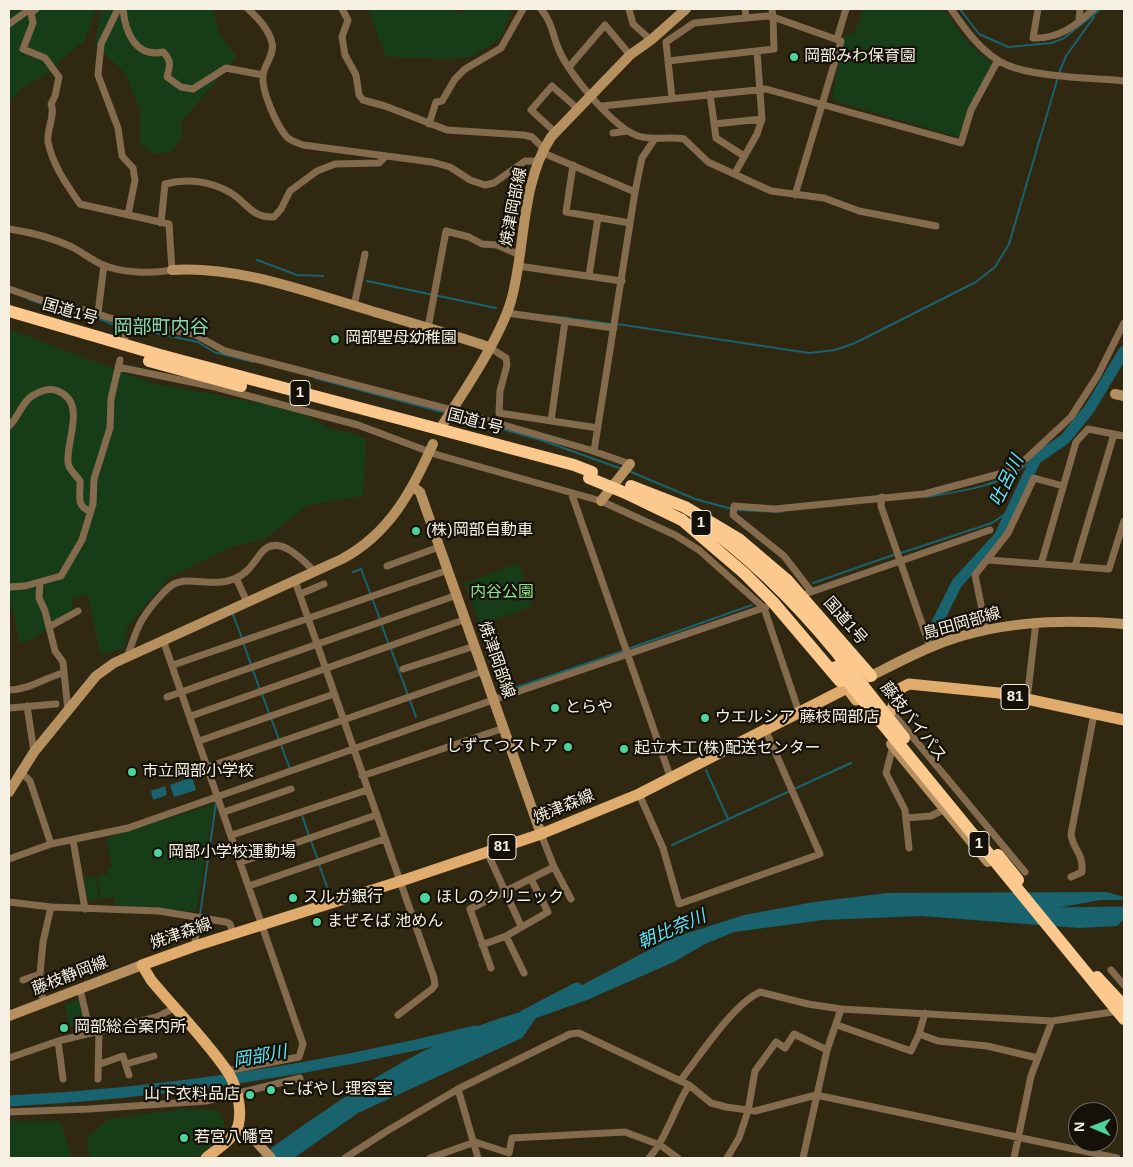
<!DOCTYPE html>
<html>
<head>
<meta charset="utf-8">
<style>
	body { margin:0 }
	#map { position:relative; width:1133px; height:1167px; overflow:hidden; background:#312812; font-family:Helvetica,sans-serif }
	canvas { display:block }
	.frame { position:absolute; inset:0; border:10px solid #f6f0e3; pointer-events:none }
	.north { position:absolute; left:1068px; top:1102px; width:50px; height:50px; box-sizing:border-box; background:#151108; border:1px solid #6f6a60; border-radius:50%; rotate:271deg; font-size:14px; font-weight:700; line-height:20px; text-align:center; color:#f6f0e3 }
	.north::after { content:''; display:block; margin:auto; width:18px; height:22px; background:#4bd49b; clip-path:polygon(50% 0,100% 100%,50% 72%,0 100%) }
</style>
</head>
<body>
<div id="map">
<canvas width="1133" height="1167"></canvas>
<div class="frame"></div>
<div class="north">N</div>
</div>
<script>
const ctx = document.querySelector('canvas').getContext('2d');
ctx.lineJoin = 'round';
function fill(path, color) { ctx.fillStyle = color; ctx.fill(path, 'evenodd'); }
function strokePath(path, color, width, dash) { ctx.strokeStyle = color; ctx.lineWidth = width; ctx.lineCap = dash ? 'butt' : 'round'; ctx.setLineDash(dash || []); ctx.stroke(path); }
function write(font, color, halo, rows, align = 'center') {
  ctx.font = font + ' Helvetica,"Noto Sans JP",sans-serif'; ctx.lineWidth = 4.5; ctx.setLineDash([]); ctx.textBaseline = 'middle'; ctx.strokeStyle = halo; ctx.fillStyle = color; for (const [text, x, y, turn = 0] of rows) {
    ctx.save(); ctx.translate(x, y); ctx.rotate((+turn || 0) * Math.PI / 180); ctx.textAlign = isNaN(turn) ? turn : align; if (halo) ctx.strokeText(text, 0, 0); ctx.fillText(text, 0, 0); ctx.restore();
  }
}
fill(new Path2D(`
	M9,9H96L85,40L57,63L59,67L22,88L9,103Z
	M101,9H216L214,14L219,34L237,57L181,122L182,137L171,152L154,154L140,144V111L126,74L95,44Z
	M368,9H453L460,14L467,9H512L501,38L471,57L447,59L386,57Z
	M863,9H938C951,13 954,25 962,35C971,47 983,56 995,65L961,138L835,101L832,97L844,35L855,33Z
	M9,329L151,383L293,409L333,430L350,432L366,439L363,496L308,505L266,538L229,548L170,577L127,627L125,648L101,655L87,594L72,598L73,614L34,638L19,644L13,610L9,601Z
	M518,563L533,606L480,625L465,583Z
	M214,804L196,911L115,905L112,890V897L101,899L97,876L109,874L108,868L112,867L106,838Z
	M95,876L99,899L88,901L84,878Z
	M80,998L86,1023L69,1028L65,1005Z
	M181,1109L218,1110L225,1125L215,1144L196,1158H90L87,1144L88,1136L109,1119Z
	M9,1121H60L72,1158H9Z`), '#173d18');
fill(new Path2D(`
	M192,777L196,790L174,797L170,785Z
	M165,786L167,795L153,800L151,791Z
	M1107,892L1124,897V900H1100L1057,908L1074,918L1124,912V919L1117,926L1079,928L921,916L823,920L734,932L705,944L674,962L587,1000L536,1018L522,1038L358,1113L294,1158H258C337,1100 441,1028 538,1008L672,938L744,915L814,902L887,893Z`), '#19636e');
strokePath(new Path2D(`
	M960,9L979,34L1008,47L1052,43L1064,38L1101,9
	M1059,73L1066,56L1094,17
	M257,260L297,275L323,276
	M367,281L496,308
	M28,299L64,312L88,314L112,324L198,342L214,352L253,362
	M552,316L612,324
	M617,324L809,353L835,350L855,343L976,282L995,267L1009,244L1058,77
	M315,378L446,413
	M453,415L541,440L622,469
	M629,471L695,499L732,509
	M1017,471L1036,459
	M926,497C955,492 987,488 1013,474
	M737,510L782,512
	M901,553L992,523L1014,508
	M353,572L361,569L380,619
	M813,583L896,554
	M232,612L242,638
	M381,623L389,645
	M243,642L260,690
	M391,649L416,717
	M628,649L752,605
	M500,693L623,651
	M262,694L290,769
	M706,770L728,819
	M794,789L851,763
	M302,815L309,836
	M311,841L318,860
	M672,845L790,791
	M319,864L331,898
	M200,915L216,803`), '#19636e', 2);
strokePath(new Path2D(`
	M931,635L957,583L999,537L1036,459L1065,439L1090,408L1124,351
	M1051,913L1124,912
	M525,1015L577,988
	M9,1101C166,1093 322,1069 475,1031`), '#19636e', 11);
strokePath(new Path2D(`
	M118,9L101,44L98,75L118,128L122,156L133,168L135,180L128,215
	M123,9C125,31 135,58 163,52C172,61 170,65 167,77L181,87L193,89L226,68L263,75
	M248,9C258,18 269,29 272,43C275,54 264,65 263,75C261,90 276,124 286,136C290,141 296,142 303,145L432,162L450,167L470,180L485,185L494,183L525,161H538
	M342,9L348,20L342,37L345,55L356,75L359,95L363,100L385,106L447,130L524,135L532,137L543,148
	M541,9C553,24 552,34 559,50C569,74 614,128 638,136C654,141 669,136 684,139L708,162L771,191L824,198L859,211L936,226
	M629,9L633,24L651,40
	M745,9L746,18
	M951,9C965,29 983,55 1007,65C1034,77 1093,78 1124,81
	M1038,9L1033,38C1059,39 1075,26 1094,9
	M1079,20L1080,9
	M9,24L30,9
	M837,39L846,9
	M668,61L666,42L694,23L767,16L773,17L772,9
	M569,67L605,25L630,55
	M710,94L716,138L744,156
	M672,98L668,61L774,49L773,17L841,41L795,195
	M602,106L766,89L961,143L971,110L998,60
	M429,124L436,102L442,101L455,79L465,69L501,48L523,9
	M714,124L762,119
	M555,132L531,110L552,86L578,109
	M613,133L627,131
	M541,152L635,192
	M573,165L566,212L630,223
	M735,173L757,134L762,119L757,51
	M161,223L165,184C187,178 211,181 231,193C247,203 252,218 274,217L281,209L290,191L317,171L335,164L379,163L386,156
	M9,229C30,232 53,238 72,247C83,253 92,260 103,265C123,273 151,274 172,270L169,224L80,204C67,185 53,166 48,142C46,131 56,114 51,104L55,96L59,77L45,58L23,49L33,23L31,13L36,9
	M518,266L622,281
	M589,276L598,217
	M9,289L64,308L86,310L113,319L194,334L225,351L452,410L590,450L630,464
	M354,306L365,254
	M98,313L104,265
	M507,313L614,328
	M428,328L446,231L469,237L482,244L497,245L520,255
	M125,338L128,322
	M489,347L506,358L507,365L500,391L499,413L598,428
	M118,367L215,387L358,425L438,455L601,501L675,535L699,550L764,608L799,712
	M551,421L565,321
	M9,426C19,417 21,403 32,396C40,391 49,387 58,391C87,403 66,440 68,462C68,469 76,475 80,481C81,494 75,506 90,511
	M594,451L635,192L642,158L654,140
	M572,495L670,776L669,779
	M882,497L881,506L930,647
	M988,560L1109,569L1124,521
	M1041,564L1076,442L1088,429L1124,436
	M387,566L439,547
	M1075,566L1114,434
	M236,578L247,602
	M295,581L434,978L435,985L432,989L398,1015
	M40,582L39,598L45,611L55,651L63,662L68,711
	M9,587L25,586L61,576L82,540L93,504L94,479L110,428L111,399L120,360
	M811,591L784,556L733,515L734,506L775,509L924,494L1014,470L1071,417L1098,375L1124,323
	M808,593L990,530
	M300,594L324,584
	M49,627L78,611
	M986,629L975,575L1008,533L1034,478L1063,486
	M163,640L303,1044L299,1057L227,1071
	M128,655C136,632 138,622 155,602C166,590 171,581 188,581C204,581 219,585 234,579C247,574 253,564 261,553C278,532 303,560 315,572
	M173,665L448,570
	M403,669L475,646
	M9,690C31,689 42,679 63,673
	M167,697L457,595
	M1027,700L1036,622
	M27,706L34,752
	M9,708L56,704
	M891,711L1025,872
	M191,716L466,619
	M199,741L334,694
	M893,746L886,773L905,810L909,848
	M208,767L484,671
	M20,771L30,781L51,844
	M362,776L504,728
	M639,794L663,848L679,904L820,854L765,729
	M224,812L291,789
	M906,818L931,816L943,810
	M541,834L554,867L571,899
	M232,835L367,790
	M73,840L85,909
	M487,852L521,926
	M9,859L51,844L128,828L493,700L766,607
	M241,862L376,815
	M1071,877L1082,872C1083,850 1073,851 1071,834L1094,714
	M249,886L384,839
	M9,902L51,907L159,911L226,922L230,924L233,933
	M506,936L524,973
	M482,945L506,936L548,912L531,879
	M195,946L197,918
	M491,968L470,909L554,867
	M1111,970L1124,985
	M40,974L42,996L45,1002
	M23,980L40,974L43,942L51,907
	M80,989L90,1032
	M837,1025L911,1051L919,1034L938,1041L987,1046L1038,1058
	M919,1034L925,1013
	M58,1041L63,1079
	M9,1058L58,1041L157,1017L174,1008
	M100,1064L123,1056L129,1075
	M126,1064L154,1056
	M98,1079L99,1031
	M680,1081C699,1057 733,1004 760,992L808,1004L841,1009L1052,1021L1119,1011
	M458,1089L478,1158
	M9,1112L89,1109L206,1101L300,1078
	M345,1158L387,1131L458,1089L570,1034L579,1033L689,1085L711,1103L726,1107L755,1111L816,1095L1117,1158
	M430,1158L475,1142L509,1153L512,1138L625,1132L660,1145L678,1158
	M649,1158C667,1137 674,1109 689,1085
	M727,1158L739,1138L748,1111L755,1071L776,1042L785,1048L794,1034L827,1050
	M803,1158L827,1050L841,1009
	M1014,1158L1031,1076L1052,1021`), '#846b4d', 7);
strokePath(new Path2D(`
	M172,270C237,266 301,290 362,308C404,321 447,333 489,347
	M1115,394L1124,396
	M443,424C464,392 500,338 511,301C526,248 520,185 551,137L630,55L651,40L686,9
	M413,487L420,492L541,834
	M601,501L630,464
	M865,679C887,668 909,656 931,647C993,621 1058,619 1124,624
	M891,744L988,862
	M9,792L34,752L96,676L114,663L342,559C389,534 412,491 433,444
	M9,1016L142,965
	M237,1128L251,1136L271,1158`), '#b79060', 10);
strokePath(new Path2D(`
	M882,723L891,711L901,688L909,684L999,693L1124,720
	M206,1158C217,1149 233,1140 238,1126C243,1109 236,1082 225,1068C203,1037 175,1009 151,980L142,965L195,946L401,881L541,834L639,794L847,688L856,700`), '#e0ac6d', 11);
strokePath(new Path2D(`
	M9,311L160,355L574,465L592,472
	M149,361L241,386
	M631,486L685,507L740,540L787,580L871,676
	M628,494L682,520L744,573L773,602L840,681
	M714,532C768,573 812,620 853,673
	M998,855L1018,880
	M1097,977L1124,1006`), '#fbc98e', 12);
strokePath(new Path2D(`
	M589,478L628,494
	M836,667L1124,1019
	M853,673L904,738`), '#fbc98e', 12);
for (const [x, y, r, color] of [
	[794,57,5,"#4bd49b"],
	[335,339,5,"#4bd49b"],
	[416,531,5,"#4bd49b"],
	[555,708,5,"#4bd49b"],
	[705,718,5,"#4bd49b"],
	[568,747,5,"#4bd49b"],
	[624,749,5,"#4bd49b"],
	[132,772,5,"#4bd49b"],
	[158,853,5,"#4bd49b"],
	[293,898,5,"#4bd49b"],
	[425,898,6,"#4bd49b"],
	[317,922,5,"#4bd49b"],
	[64,1028,5,"#4bd49b"],
	[271,1090,5,"#4bd49b"],
	[250,1095,5,"#4bd49b"],
	[184,1138,5,"#4bd49b"]
]) { const dot = new Path2D(); dot.arc(x, y, r, 0, 2 * Math.PI); ctx.fillStyle = color; ctx.fill(dot); strokePath(dot, '#151108', 2); }
for (const [x, y, w] of [
	[300,393,20],
	[701,523,20],
	[1015,697,28],
	[979,844,20],
	[502,847,28]
]) { const box = new Path2D(); box.roundRect(x - w / 2, y - 12.5, w, 25, 4); ctx.fillStyle = '#151108'; ctx.fill(box); strokePath(box, '#f6f0e3', 1); }
write('bold 15px', '#f6f0e3', null, [
	["1",300,393],
	["1",701,523],
	["81",1015,697],
	["1",979,844],
	["81",502,847]
]);
write('16px', '#f6f0e3', '#151108', [
	["岡部みわ保育園",804,57],
	["岡部聖母幼稚園",345,339],
	["(株)岡部自動車",426,531],
	["とらや",565,708],
	["ウエルシア 藤枝岡部店",715,718],
	["しずてつストア",558,747,"right"],
	["起立木工(株)配送センター",634,749],
	["市立岡部小学校",142,772],
	["岡部小学校運動場",168,853],
	["スルガ銀行",303,898],
	["ほしのクリニック",436,898],
	["まぜそば 池めん",327,922],
	["岡部総合案内所",74,1028],
	["こばやし理容室",281,1090],
	["山下衣料品店",240,1095,"right"],
	["若宮八幡宮",194,1138]
], 'left');
write('16px', '#f6f0e3', '#151108', [
	["焼津岡部線",514,207,-79],
	["国道1号",70,312,16],
	["国道1号",475,422,15],
	["国道1号",845,621,49],
	["島田岡部線",962,624,-16],
	["焼津岡部線",496,660,71],
	["藤枝バイパス",913,722,52],
	["焼津森線",564,807,-22],
	["焼津森線",181,934,-19],
	["藤枝静岡線",70,976,-21]
]);
write('16px', '#8de58c', '#151108', [
	["内谷公園",502,593]
]);
write('italic 18px', '#5fe4f9', '#151108', [
	["吐呂川",1007,481,-64],
	["朝比奈川",672,930,-23],
	["岡部川",260,1057,-10]
]);
write('19px', '#89ddb4', '#151108', [
	["岡部町内谷",161,328]
]);
</script>
</body>
</html>
